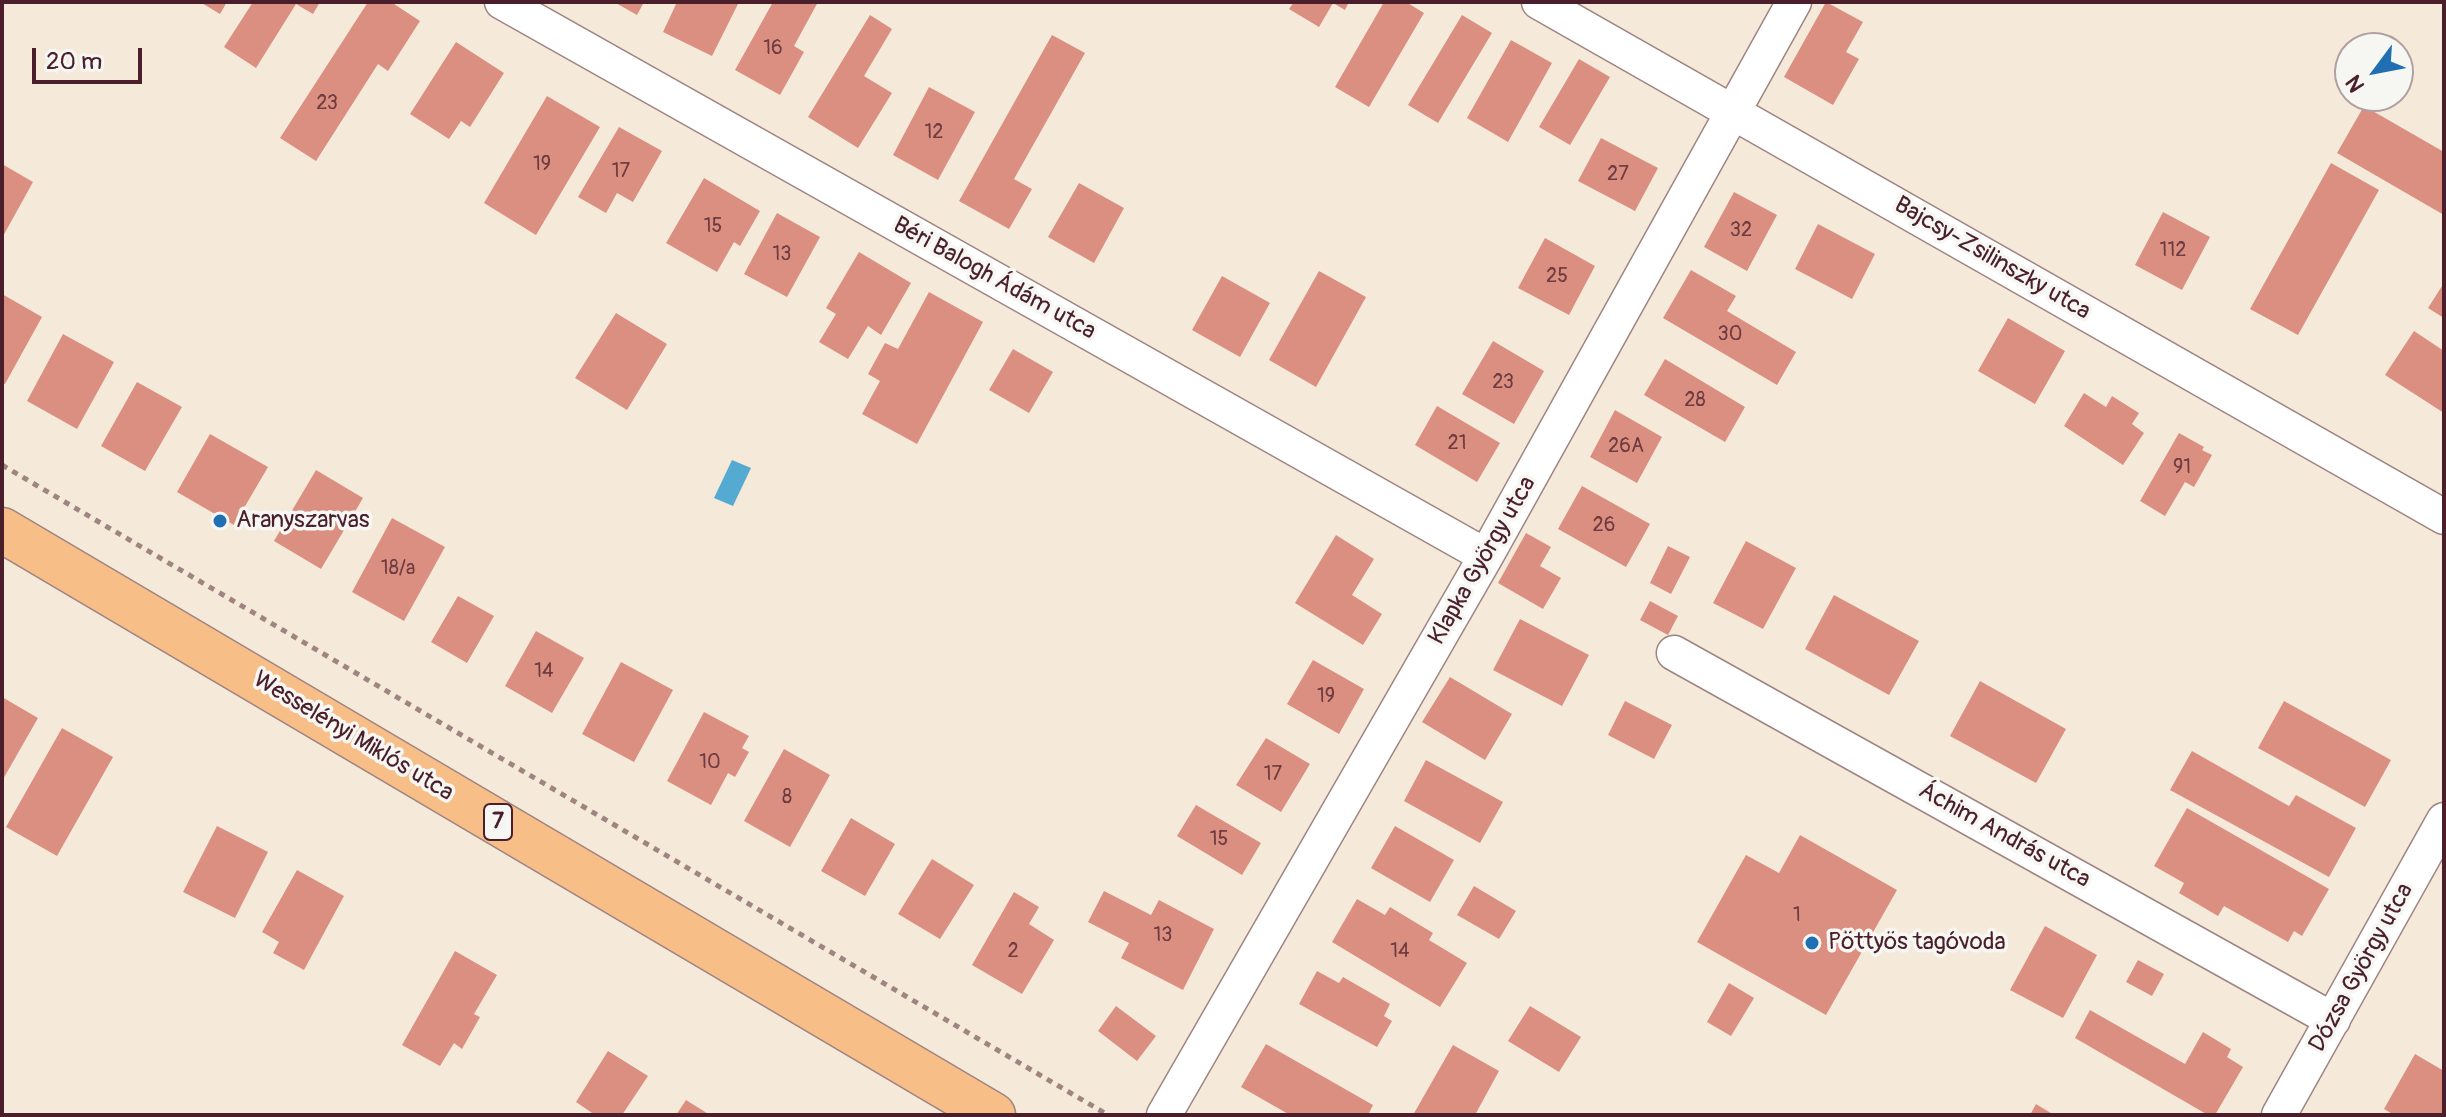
<!DOCTYPE html>
<html>
<head>
<meta charset="utf-8">
<style>
	body { margin:0 }
	#map { position:relative; width:2446px; height:1117px; overflow:hidden; background:#f5eada; font-family:Pangolin,sans-serif }
	canvas { display:block }
	.frame { position:absolute; inset:0; border:4px solid #4a1f2b; pointer-events:none }
	.north { position:absolute; left:2334px; top:32px; width:80px; height:80px; box-sizing:border-box; background:#f6f6f2; border:2px solid #b1a0a2; border-radius:50%; rotate:238deg; font-size:22px; font-weight:700; line-height:32px; text-align:center; color:#4a1f2b }
	.north::after { content:''; display:block; margin:auto; width:28px; height:36px; background:#1f6fb2; clip-path:polygon(50% 0,100% 100%,50% 72%,0 100%) }
	.scale { position:absolute; left:32px; top:48px; width:110px; height:36px; box-sizing:border-box; border:4px solid #4a1f2b; border-top:0; padding-left:10px; font-size:24px; line-height:28px; white-space:nowrap; color:#4a1f2b; -webkit-text-stroke:6px #f6f6f2; paint-order:stroke }
</style>
</head>
<body>
<div id="map">
<canvas width="2446" height="1117"></canvas>
<div class="frame"></div>
<div class="north">N</div>
<div class="scale">20 m</div>
</div>
<script>
const ctx = document.querySelector('canvas').getContext('2d');
ctx.lineJoin = 'round';
function fill(path, color) { ctx.fillStyle = color; ctx.fill(path, 'evenodd'); }
function strokePath(path, color, width, dash) { ctx.strokeStyle = color; ctx.lineWidth = width; ctx.lineCap = dash ? 'butt' : 'round'; ctx.setLineDash(dash || []); ctx.stroke(path); }
function write(font, color, halo, rows, align = 'center') {
  ctx.font = font + ' Pangolin,sans-serif'; ctx.lineWidth = 7; ctx.setLineDash([]); ctx.textBaseline = 'middle'; ctx.strokeStyle = halo; ctx.fillStyle = color; for (const [text, x, y, turn = 0] of rows) {
    ctx.save(); ctx.translate(x, y); ctx.rotate((+turn || 0) * Math.PI / 180); ctx.textAlign = isNaN(turn) ? turn : align; if (halo) ctx.strokeText(text, 0, 0); ctx.fillText(text, 0, 0); ctx.restore();
  }
}
fill(new Path2D(`
	M732,460L751,468L733,506L714,498Z`), '#55aad1');
fill(new Path2D(`
	M200,2H227L220,14Z
	M253,2H320L313,14L296,4L256,68L224,47Z
	M368,2H391L420,21L388,71L378,64L316,161L280,138Z
	M614,2H644L637,15Z
	M677,2H739L712,56L663,32Z
	M773,2H818L794,46L804,52L780,95L735,70Z
	M1294,2H1349L1345,10L1333,3L1319,27L1289,9Z
	M1384,2H1406L1424,13L1369,107L1335,87Z
	M1826,2L1863,22L1846,52L1859,59L1833,105L1784,77Z
	M870,15L892,29L864,76L892,93L858,148L808,117Z
	M1462,15L1492,33L1438,123L1408,105Z
	M1052,35L1085,53L1014,179L1032,189L1009,229L959,201Z
	M1511,40L1552,63L1508,142L1467,118Z
	M456,42L504,73L470,127L461,121L449,139L410,114Z
	M1579,59L1610,77L1570,145L1539,127Z
	M929,87L975,112L938,180L893,155Z
	M547,96L600,127L536,235L484,203Z
	M2364,106L2444,152V215L2337,153Z
	M619,127L662,151L633,202L617,193L606,213L578,197Z
	M1601,138L1658,168L1635,211L1578,181Z
	M2331,163L2379,190L2298,335L2250,309Z
	M2,164L33,182L2,238Z
	M704,178L760,211L740,246L734,242L717,272L666,243Z
	M1079,183L1124,208L1094,263L1048,237Z
	M1734,192L1777,215L1747,271L1704,247Z
	M2163,212L2210,237L2182,290L2135,265Z
	M777,213L820,237L787,297L744,274Z
	M1818,224L1875,254L1852,299L1795,269Z
	M1545,238L1595,266L1569,315L1518,288Z
	M859,252L911,283L881,335L868,326L848,359L819,342L836,314L826,308Z
	M1691,270L1736,296L1727,311L1796,352L1777,385L1663,318Z
	M1319,271L1366,297L1316,387L1269,360Z
	M1222,276L1270,303L1240,357L1192,330Z
	M2444,283V318L2428,308Z
	M929,292L983,322L917,444L862,414L880,381L868,374L885,343L898,349Z
	M2,294L42,317L5,384L2,383Z
	M616,313L667,344L627,410L575,378Z
	M2008,318L2065,351L2035,404L1978,371Z
	M2414,331L2444,351V413L2385,375Z
	M63,334L114,362L77,429L27,401Z
	M1493,341L1544,371L1514,424L1462,394Z
	M1013,349L1053,372L1029,413L989,390Z
	M1665,359L1745,407L1725,442L1644,395Z
	M137,382L182,407L145,471L101,446Z
	M2084,393L2106,407L2112,396L2139,413L2132,424L2144,433L2123,465L2064,426Z
	M1437,406L1500,443L1477,482L1415,445Z
	M1615,410L1662,437L1637,483L1590,457Z
	M2179,433L2204,447L2202,450L2212,455L2194,487L2185,482L2165,516L2140,501Z
	M210,434L268,467L234,525L177,492Z
	M316,470L363,498L321,569L274,541Z
	M1582,486L1650,524L1626,567L1558,529Z
	M392,518L445,547L404,621L352,592Z
	M1526,533L1551,547L1540,566L1561,578L1543,609L1498,583Z
	M1336,535L1374,559L1352,595L1382,614L1363,645L1295,603Z
	M1746,541L1796,568L1763,629L1713,603Z
	M1668,546L1690,557L1671,594L1650,583Z
	M1834,595L1919,641L1889,695L1805,649Z
	M458,596L494,616L467,663L431,642Z
	M1650,601L1678,616L1668,635L1640,620Z
	M1520,619L1589,655L1562,706L1493,670Z
	M536,631L584,658L552,713L505,686Z
	M1313,660L1364,689L1339,734L1287,704Z
	M621,662L673,690L634,762L582,734Z
	M1450,677L1512,714L1485,760L1422,722Z
	M1980,681L2066,729L2036,783L1950,736Z
	M2,697L38,718L2,781Z
	M1625,701L1672,725L1654,759L1608,735Z
	M2284,701L2391,760L2365,807L2258,748Z
	M704,712L749,736L742,748L749,752L735,777L728,773L711,805L667,781Z
	M62,728L113,757L57,856L6,827Z
	M1266,738L1310,764L1281,812L1236,785Z
	M784,749L830,775L790,847L744,821Z
	M2192,751L2289,806L2296,795L2356,828L2329,877L2170,790Z
	M1426,760L1503,802L1480,843L1404,801Z
	M1196,805L1261,843L1242,875L1177,836Z
	M2187,808L2329,889L2302,936L2294,931L2288,942L2224,906L2218,916L2179,893L2184,883L2154,866Z
	M851,818L895,844L865,896L821,871Z
	M217,826L268,852L235,918L183,892Z
	M1395,826L1454,860L1430,902L1371,868Z
	M1800,835L1897,890L1826,1015L1697,942L1746,855L1779,873Z
	M932,859L974,885L940,939L898,914Z
	M297,870L344,896L304,970L273,953L279,942L262,932Z
	M1474,886L1516,911L1499,939L1457,915Z
	M1104,891L1151,915L1159,900L1214,929L1183,990L1121,958L1129,943L1088,922Z
	M1014,892L1039,907L1029,924L1054,940L1022,994L972,965Z
	M1357,899L1385,915L1390,907L1433,933L1429,940L1467,963L1440,1007L1332,942Z
	M2045,926L2097,955L2063,1018L2010,990Z
	M455,951L497,975L474,1014L480,1017L462,1049L454,1043L440,1066L402,1045Z
	M2138,960L2164,974L2152,996L2126,982Z
	M1317,971L1339,983L1343,977L1390,1004L1384,1016L1392,1021L1377,1047L1299,1004Z
	M1729,983L1754,998L1731,1036L1707,1022Z
	M1116,1006L1156,1036L1137,1061L1098,1031Z
	M1530,1006L1581,1037L1559,1072L1508,1041Z
	M2090,1010L2185,1064L2203,1032L2231,1049L2227,1057L2243,1067L2215,1115H2208L2075,1038Z
	M1266,1044L1373,1105L1368,1115H1290L1241,1087Z
	M1453,1045L1499,1071L1475,1115H1413Z
	M608,1051L648,1076L622,1115H595L576,1102Z
	M2415,1054L2444,1071V1115L2427,1113L2426,1115H2394L2384,1109Z
	M686,1100L710,1115H676Z
	M2036,1104L2054,1115H2030Z`), '#db8f81');
const street = new Path2D(`
	M502,2L1486,556
	M1539,2L2444,517
	M1674,653L2333,1020
	M1164,1115L1486,556L1794,2
	M2279,1115L2444,820`);
const primary = new Path2D(`
	M2,530L993,1115`);
strokePath(street, '#a08482', 37);
strokePath(primary, '#a08482', 47);
strokePath(new Path2D(`
	M2,465L1108,1115`), '#a08482', 5, [6, 6]);
strokePath(street, '#fff', 34);
strokePath(primary, '#f7be88', 44);
for (const [x, y, r, color] of [
	[220,521,8,"#1f6fb2"],
	[1812,943,8,"#1f6fb2"]
]) { const dot = new Path2D(); dot.arc(x, y, r, 0, 2 * Math.PI); ctx.fillStyle = color; ctx.fill(dot); strokePath(dot, '#f6f6f2', 3); }
write('20px', '#6e3b40', null, [
	["16",773,49],
	["23",327,104],
	["12",934,133],
	["19",542,165],
	["17",621,172],
	["27",1618,175],
	["15",713,227],
	["32",1741,231],
	["112",2173,251],
	["13",782,255],
	["25",1557,277],
	["30",1730,335],
	["23",1503,383],
	["28",1695,401],
	["21",1457,444],
	["26A",1626,447],
	["91",2182,468],
	["26",1604,526],
	["18/a",398,569],
	["14",544,672],
	["19",1326,697],
	["10",710,763],
	["17",1273,775],
	["8",787,798],
	["15",1219,840],
	["1",1797,916],
	["13",1163,936],
	["2",1013,952],
	["14",1400,952]
]);
for (const [x, y, w] of [
	[498,822,28]
]) { const box = new Path2D(); box.roundRect(x - w / 2, y - 18, w, 36, 6); ctx.fillStyle = '#f6f6f2'; ctx.fill(box); strokePath(box, '#4a1f2b', 2); }
write('bold 22px', '#4a1f2b', null, [
	["7",498,822]
]);
write('24px', '#4a1f2b', '#f6f6f2', [
	["Bajcsy-Zsilinszky utca",1992,259,30],
	["Béri Balogh Ádám utca",994,279,29],
	["Klapka György utca",1483,561,-60],
	["Wesselényi Miklós utca",353,737,31],
	["Áchim András utca",2004,836,29],
	["Dózsa György utca",2362,968,-61]
]);
write('24px', '#4a1f2b', '#f6f6f2', [
	["Aranyszarvas",236,521],
	["Pöttyös tagóvoda",1828,943]
], 'left');
</script>
</body>
</html>
